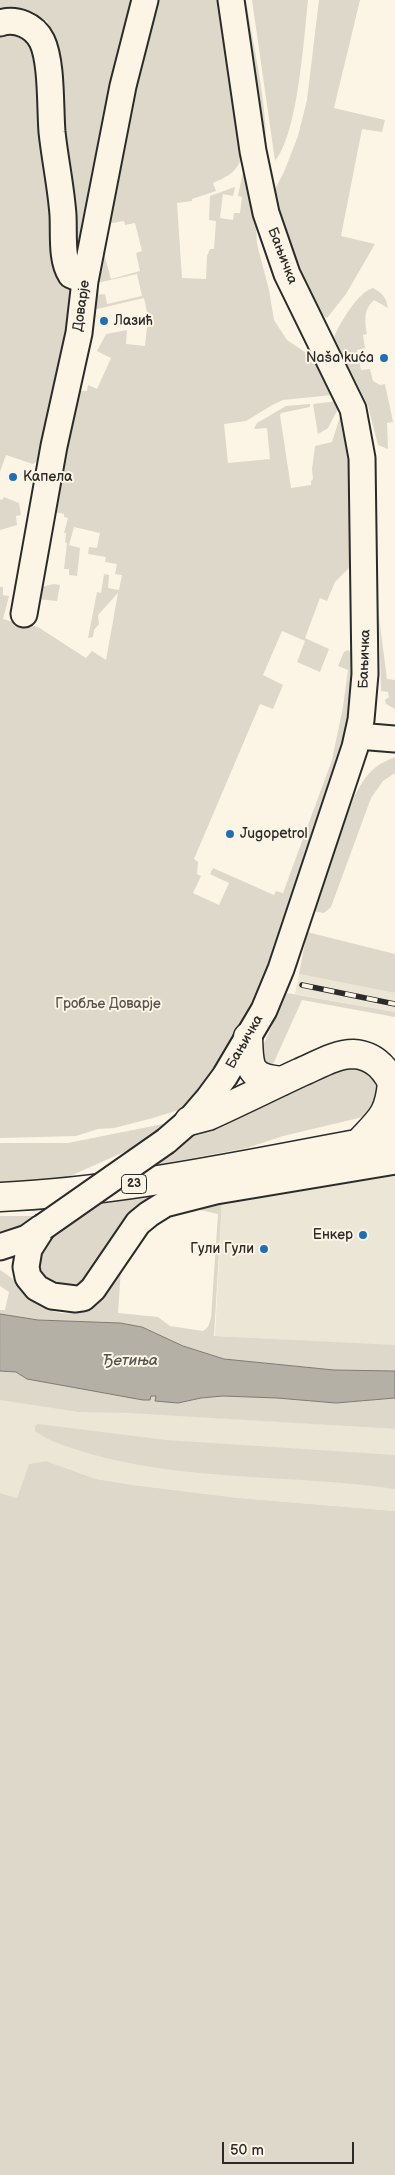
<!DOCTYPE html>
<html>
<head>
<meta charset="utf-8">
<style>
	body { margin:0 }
	#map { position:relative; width:395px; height:2175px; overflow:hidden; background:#fcf5e5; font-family:"Balsamiq Sans",sans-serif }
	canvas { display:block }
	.scale { position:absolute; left:222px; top:2142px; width:132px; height:22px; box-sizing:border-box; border:2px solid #2b2b2b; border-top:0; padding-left:6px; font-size:15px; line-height:18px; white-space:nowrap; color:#2b2b2b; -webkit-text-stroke:4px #fcf5e5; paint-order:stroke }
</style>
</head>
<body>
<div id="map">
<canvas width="395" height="2175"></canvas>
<div class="scale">50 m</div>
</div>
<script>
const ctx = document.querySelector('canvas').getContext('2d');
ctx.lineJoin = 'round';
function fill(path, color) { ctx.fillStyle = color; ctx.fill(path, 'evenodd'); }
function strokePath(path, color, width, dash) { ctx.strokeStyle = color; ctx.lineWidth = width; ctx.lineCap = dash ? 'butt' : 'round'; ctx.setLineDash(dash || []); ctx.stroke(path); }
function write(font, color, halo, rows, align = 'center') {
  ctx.font = font + ' "Balsamiq Sans",sans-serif'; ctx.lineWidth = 4; ctx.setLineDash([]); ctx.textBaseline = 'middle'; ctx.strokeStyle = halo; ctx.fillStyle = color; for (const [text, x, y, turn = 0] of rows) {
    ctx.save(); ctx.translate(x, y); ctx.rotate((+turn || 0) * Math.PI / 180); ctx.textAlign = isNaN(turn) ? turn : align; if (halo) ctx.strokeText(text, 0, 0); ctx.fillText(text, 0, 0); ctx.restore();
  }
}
fill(new Path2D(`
	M299,974L395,993V1012L295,994Z
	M395,1173V1346L215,1336L222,1201Z
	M0,1395L77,1409L395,1429V1511L239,1498L133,1485L96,1479L46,1461L29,1464L17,1498L0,1493Z`), '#ece6d7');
fill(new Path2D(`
	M0,0H140L78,271L45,38L52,30L46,25L48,22L43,18L35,26L0,18Z
	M149,0H223L244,152C237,172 231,175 213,183L216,191L192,199V201L177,203L182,278L206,279L207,256L210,249H214L216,221L209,220L210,196L235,187L233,196L223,194L220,218L233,220L234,213H240L242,197L238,196L244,167L255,210L257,244L269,290L274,320L287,340L314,358L332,395L283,400L274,404L246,421L224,424L228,463L270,459L267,428L254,429L257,423L286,406L310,404V407L281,413L280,415L291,488L311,485V481L313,479L312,469L315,446L332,442L342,410L350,432L353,564L335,582L327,601L320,598L305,638L329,649L320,672L297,662L305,641L282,631L263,675L283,685L273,709L260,704L194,859L198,862L197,874L201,876L193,893L219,905L229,883L210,874L213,868L274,895L276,891L283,893L332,760L343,707L348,670L338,666L344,652L348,650L354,655L350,711L343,749L273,965L239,1036L188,1107L153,1118L114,1128L98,1129L76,1136L0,1138V587H3V595L9,596L3,619L14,622L16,620L38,627L86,658L92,651L106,660L118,593L98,615L99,624L94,630L93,637L88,638L97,592L101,593L104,574L109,575L108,588L119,590L122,575L115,574L117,564L105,562L106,557L88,554L89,547L97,548L100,533L74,527L69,545L80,548L77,576L69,575V569H64L67,543L65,542L66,533H64L68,518L64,517V514L55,512L71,391H87L88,385L97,389L111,358L97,351L106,334L127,330L126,344L145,346L148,317L144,298L93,310L96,295L105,294L107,304L142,296L137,274L97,283L99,294H95L102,246L111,279L140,271L136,253L142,251L135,223L125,225L124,221L101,225Z
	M240,0H246C254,51 268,105 266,157Z
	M252,0H308C304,37 298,134 275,161Z
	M319,0H360L334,108L385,120L382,132L362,129L341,236L375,244L346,294L327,318C307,306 282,222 275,198V189L284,172L298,136L307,100Z
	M0,27L30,33L75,289L46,455L33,464L6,455L0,472Z
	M373,288C383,293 386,298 388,308L374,300C363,310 365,321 367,334L363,335L365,348L357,350L361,370L370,369L373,381L380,385L385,384L393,422L387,423L388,449L378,445L368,406L334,337C340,323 358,292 373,288Z
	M339,399L341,403L328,428L318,434L313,404L330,402Z
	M4,497L19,503L21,515L16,516L17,525L0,530V499L2,500Z
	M54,584L60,585L57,601L37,599L41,587Z
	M379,617L387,679L395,680V709L386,704L385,700L389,697L388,692L381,691Z
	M395,757V773L383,781L371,798L331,907L324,913L313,911L354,797C365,776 372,766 395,757Z
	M307,932L395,954V993L299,974Z
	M287,993L395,1012V1017L302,1000L270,1071L255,1063Z
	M343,1065L368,1068L384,1091L367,1116L283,1136L247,1148L150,1166L194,1134Z
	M168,1123L153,1139L68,1177L0,1183V1143H68Z
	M165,1193L77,1287H52L35,1269V1264L49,1238L100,1203Z
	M222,1201L214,1336L395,1345V1371L334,1370L224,1359L183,1346L142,1327L120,1323L38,1320L0,1314V1310H5L9,1292L0,1286V1270C16,1279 26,1295 41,1305C79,1330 100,1294 121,1269L118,1313L158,1317L170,1326L203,1331L208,1327L211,1318L218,1214L196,1209Z
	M0,1216H35L38,1219L0,1237Z
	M0,1371H13L156,1396V1401L223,1396L395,1398V1429L129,1413L79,1412L0,1400Z
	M38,1424L166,1440L395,1455V1489C293,1474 187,1482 87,1453C69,1447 49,1442 35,1431V1426Z
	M46,1461L96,1479L133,1485L239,1498L395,1511V2175H0V1493L17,1498L29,1464Z`), '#ded8ca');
const water = new Path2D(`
	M0,1314L38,1320L120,1323L142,1327L183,1346L224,1359L334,1370L395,1371V1398L336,1403L277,1398L223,1396L201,1398L178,1403L155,1401L156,1396H151L150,1400H143L27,1379L16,1372L0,1371Z`);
fill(water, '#b4b0a5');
strokePath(water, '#7d7b74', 1);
const minor = new Path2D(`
	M0,23C16,18 34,25 42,41C52,62 50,107 52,132C55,160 61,187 63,215C64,234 61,260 71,275L85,281
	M24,614L54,446L79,333L85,281L123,86L145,0
	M358,736L395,739
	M166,1141L189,1121L208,1099L225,1076L264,1010L281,969L355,747L361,720L365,674L362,458L353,409L287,274L266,213L253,151L231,0
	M43,1227L29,1249L26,1267L28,1277L37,1288L52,1296L76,1299L83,1298L93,1289L138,1223L149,1214L165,1204L216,1191L395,1161
	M0,1247L27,1238L41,1228`);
const major = new Path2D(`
	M248,1037C249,1067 248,1078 282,1081
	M189,1121L208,1116C239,1102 269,1087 299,1073C316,1066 335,1054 353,1054C375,1055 387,1070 395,1089
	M358,1144C380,1120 389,1116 392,1083
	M0,1197C133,1191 264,1160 395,1137`);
strokePath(minor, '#2b2b2b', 29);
strokePath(major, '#2b2b2b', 31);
strokePath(minor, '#fcf5e5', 25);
strokePath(major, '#fcf5e5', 28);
const rail = new Path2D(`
	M302,985L395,1004`);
strokePath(rail, '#2b2b2b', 5.5);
strokePath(rail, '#fcf5e5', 4, [11]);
const minorBridge = new Path2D(`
	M43,1227L166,1141`);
strokePath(minorBridge, '#2b2b2b', 29, []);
strokePath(minorBridge, '#fcf5e5', 25);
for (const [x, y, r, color] of [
	[104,321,5,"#1f6fb2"],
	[384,358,5,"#1f6fb2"],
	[13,477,5,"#1f6fb2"],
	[230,834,5,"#1f6fb2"],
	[363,1235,5,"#1f6fb2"],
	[264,1249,5,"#1f6fb2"]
]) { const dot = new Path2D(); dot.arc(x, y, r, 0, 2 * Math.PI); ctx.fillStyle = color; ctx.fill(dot); strokePath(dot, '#fcf5e5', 2); }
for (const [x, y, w] of [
	[134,1184,25]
]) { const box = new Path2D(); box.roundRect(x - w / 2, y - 9.5, w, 19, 4); ctx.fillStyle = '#fcf5e5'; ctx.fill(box); strokePath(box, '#2b2b2b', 1); }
write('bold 12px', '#2b2b2b', null, [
	["23",134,1184]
]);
write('14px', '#2b2b2b', '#fcf5e5', [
	["Бањичка",282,256,69],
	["Доварје",82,306,-82],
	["Бањичка",365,659,-88],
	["Бањичка",245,1042,-60]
]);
write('14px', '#2b2b2b', '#fcf5e5', [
	["Лазић",114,321],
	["Naša kuća",374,358,"right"],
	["Капела",23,477],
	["Jugopetrol",240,834],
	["Енкер",353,1235,"right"],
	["Гули Гули",254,1249,"right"]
], 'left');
write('14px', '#585653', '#fcf5e5', [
	["Гробље Доварје",108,1004]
]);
write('italic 15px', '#545350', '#fcf5e5', [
	["Ђетиња",130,1361]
]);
</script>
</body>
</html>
